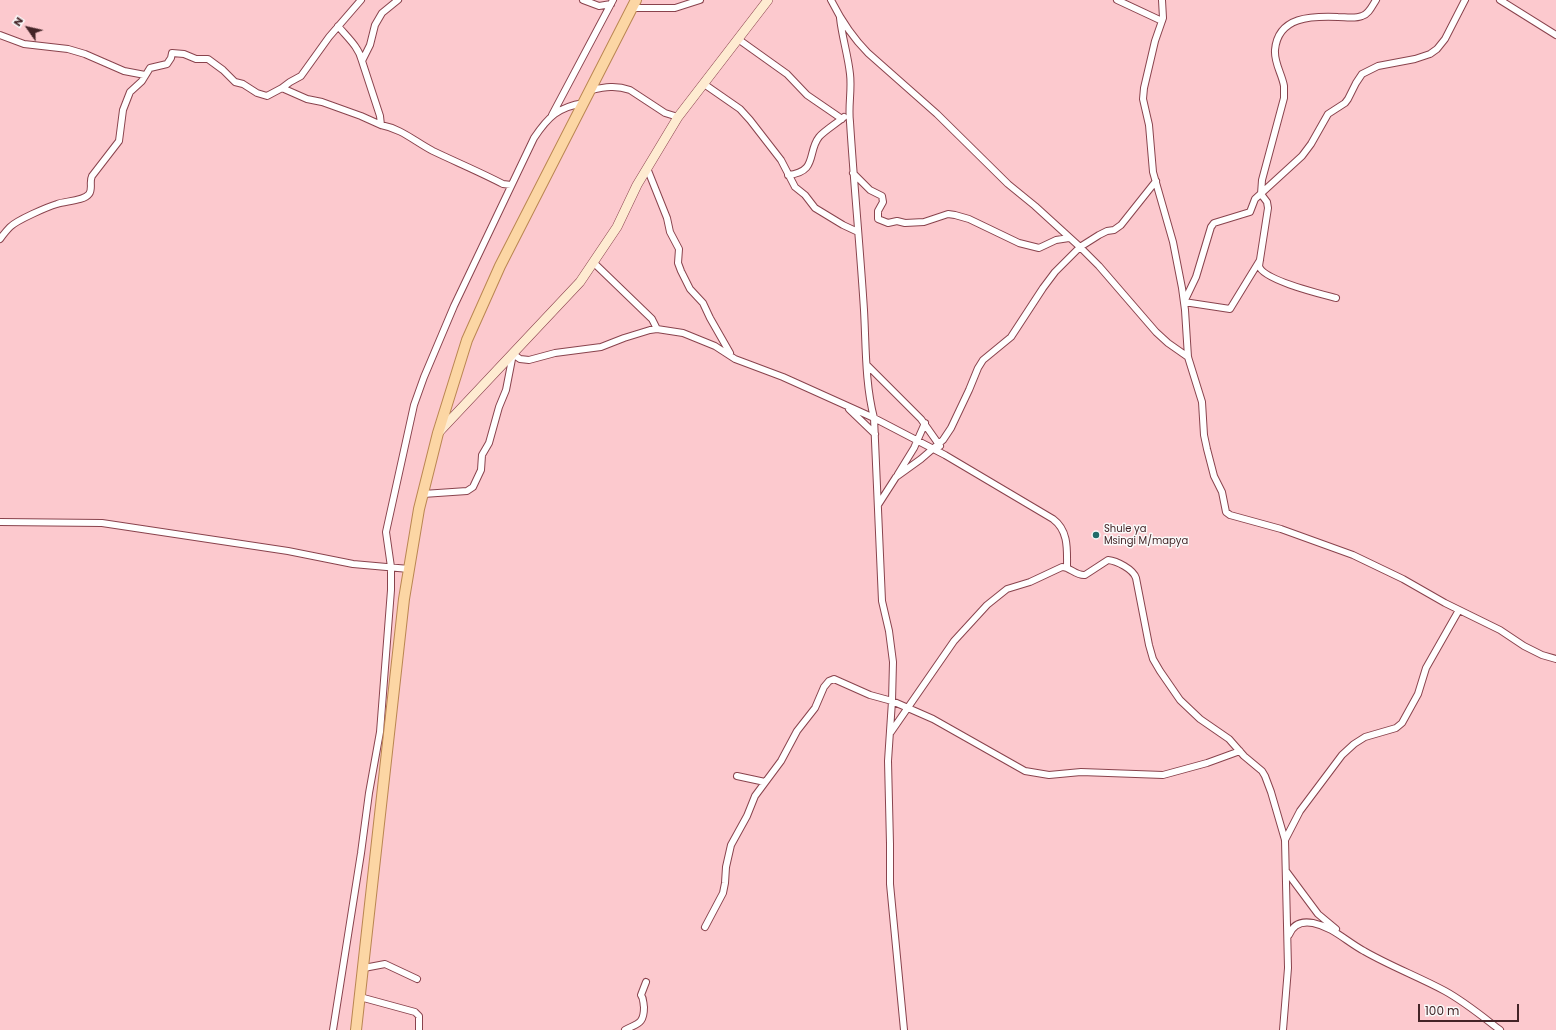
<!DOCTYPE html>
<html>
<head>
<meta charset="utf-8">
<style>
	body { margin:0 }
	#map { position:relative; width:1556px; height:1030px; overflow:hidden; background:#fcc9ce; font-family:Poppins,sans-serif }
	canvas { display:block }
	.north { position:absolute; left:8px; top:8px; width:40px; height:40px; -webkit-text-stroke:3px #f9f9f9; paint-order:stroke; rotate:304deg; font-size:11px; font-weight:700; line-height:16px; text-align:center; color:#432427 }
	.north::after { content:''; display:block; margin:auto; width:14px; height:18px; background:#432427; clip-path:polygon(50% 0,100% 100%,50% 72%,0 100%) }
	.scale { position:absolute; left:1418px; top:1004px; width:101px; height:18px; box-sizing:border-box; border:2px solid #432427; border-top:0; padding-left:5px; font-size:12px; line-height:14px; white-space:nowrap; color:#432427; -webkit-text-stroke:3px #f9f9f9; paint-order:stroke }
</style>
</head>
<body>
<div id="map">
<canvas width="1556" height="1030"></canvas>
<div class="north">N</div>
<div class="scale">100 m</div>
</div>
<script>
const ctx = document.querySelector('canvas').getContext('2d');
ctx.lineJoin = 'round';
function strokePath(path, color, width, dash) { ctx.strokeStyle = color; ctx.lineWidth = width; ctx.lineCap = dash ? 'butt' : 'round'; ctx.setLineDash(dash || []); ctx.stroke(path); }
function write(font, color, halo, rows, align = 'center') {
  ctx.font = font + ' Poppins,sans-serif'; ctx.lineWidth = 3; ctx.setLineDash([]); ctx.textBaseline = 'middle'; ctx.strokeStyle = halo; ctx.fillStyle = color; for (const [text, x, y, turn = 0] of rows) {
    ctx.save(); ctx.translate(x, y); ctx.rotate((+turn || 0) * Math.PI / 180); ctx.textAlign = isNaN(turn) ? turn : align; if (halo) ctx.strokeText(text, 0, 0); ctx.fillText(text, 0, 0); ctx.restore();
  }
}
const street = new Path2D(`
	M398,0L382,13L375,25L370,45L362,61L380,116L381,125C402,129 414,141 433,151C456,162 480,172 503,184L511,185
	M583,0L599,6L611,4
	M831,0C841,20 853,38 868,53L937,114L1008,184L1035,206L1080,247L1099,266L1156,332L1168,343L1188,357
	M1117,0L1162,21
	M1162,0L1163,18L1155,41L1144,88L1143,99L1149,125L1153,172L1173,242L1182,288L1185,310L1188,357L1202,402L1204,435L1207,449L1214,476L1222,492L1226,512L1230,515L1281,529L1353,555L1403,579L1445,603L1500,630L1524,646L1542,655L1556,659
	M1500,0L1556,35
	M632,8H675L700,0
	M840,18C842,37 848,55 850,74C852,90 848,106 850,122C854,185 860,247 864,310C866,346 865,383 874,418L882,601L889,631L893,662L892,701L888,761L890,844V884L904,1030
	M338,26C347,37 359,47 362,61
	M0,35L24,44L68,49L85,54L124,71L145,75
	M738,39L787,74L807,95L842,119
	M704,84L740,109L750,120L781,160L795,187L805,195L815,208L843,225L858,232
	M282,88L307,99L322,102L361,116L381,125
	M591,90C605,87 616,85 630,90L665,113L678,117
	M552,115L613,0
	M647,168L667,218L670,232L679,249L678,263L681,271L690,289L703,303L710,318L730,353
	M853,173L870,190L882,196L883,202L878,211V219L888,223L897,221L905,223L924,222L948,214L955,215L969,219L1019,243L1039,248L1056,240L1069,238
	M788,175C818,172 807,152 819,137C824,131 837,123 844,117
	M0,239C3,235 6,231 10,227C17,220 47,207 57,204C65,201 84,201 89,194C93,189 89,182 92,176L119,141L123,110L130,92L142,81L150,68L167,64L171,58L172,53L184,54L196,59H208L223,70L235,82L243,84L257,93L267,96L282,88L290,82L301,76L329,37L361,0
	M1260,260L1230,309L1184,302L1196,277L1211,227L1214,223L1250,212L1255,199L1302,156L1311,144L1328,114L1345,103L1348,99L1356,83L1362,74L1378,66L1415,59L1430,54L1437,49L1445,39L1465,0
	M594,263L652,319L657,329
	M1336,298C1321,294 1263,280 1259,266L1268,208L1267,202L1261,194L1262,180L1284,98C1284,94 1284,90 1284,86C1282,74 1274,63 1275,50C1278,16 1312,16 1338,17C1345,17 1355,19 1362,16C1369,14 1372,6 1376,0
	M867,365L921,419L940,446
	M849,409L875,434
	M898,474L914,448L925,423
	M423,494L467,491L473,487L481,470L482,455L489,443L499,407L506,390L513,354L520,359L529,360L555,353L601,347L624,338L650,330L657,329L683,333L715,346L735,359L783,377L874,418L945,455L1053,519C1069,531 1067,550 1067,568
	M878,505L896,477L921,459L943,440L951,428L969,390L978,368L983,360L1011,337L1043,288L1055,272L1080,247L1099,235L1107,231L1114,230L1121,225L1156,181
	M0,522L102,523L288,551L353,564L409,569
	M891,732L954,641L987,605L1007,589L1030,582L1062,567C1070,567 1076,576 1085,575L1108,560C1117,561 1133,569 1136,578L1149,645L1153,659L1160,671L1180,700L1200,719L1229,739L1244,756L1262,771L1265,776L1271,792L1285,840L1288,968L1283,1030
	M737,776L765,782
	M1285,840L1300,811L1342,755L1354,744L1365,737L1396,728L1402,723L1418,694L1426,668L1459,610
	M1286,871L1318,914L1336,929
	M705,927L723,893L725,883L726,867L731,845L747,816L755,796L781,761L797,731L815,708L824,687L829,681L834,679L870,695L892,701L933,719L1025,771L1049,775L1081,772L1163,775L1207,763L1240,751
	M1289,935C1293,924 1302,921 1313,923C1333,927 1347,942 1364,951C1390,966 1419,977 1445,991C1465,1002 1483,1017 1500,1030
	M364,968L385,964L417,979
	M360,997L415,1012L419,1016V1030
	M333,1030L361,853L369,793L380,732L391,590V567L386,532L414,405L424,377L454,306L534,138C548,117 558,107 584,103
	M625,1030C638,1023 644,1024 644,1007C643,1002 644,999 641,995L646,982`);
const secondary = new Path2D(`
	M438,433L580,282L617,227L637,185L678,117L768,0`);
const primary = new Path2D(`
	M356,1030L404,599L419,509L438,433L467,340L500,266L636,0`);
strokePath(street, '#89434d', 8);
strokePath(secondary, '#89434d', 10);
strokePath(primary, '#ba8651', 12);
strokePath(street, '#fff', 6);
strokePath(secondary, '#feebd1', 9);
strokePath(primary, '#fcd6a4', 10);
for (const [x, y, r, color] of [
	[1096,535,4,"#216c6a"]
]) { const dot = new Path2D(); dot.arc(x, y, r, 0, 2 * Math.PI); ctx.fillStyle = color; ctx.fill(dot); strokePath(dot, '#f9f9f9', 1.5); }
write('10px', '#432427', '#f9f9f9', [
	["Shule ya",1104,529],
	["Msingi M/mapya",1104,541]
], 'left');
</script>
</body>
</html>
